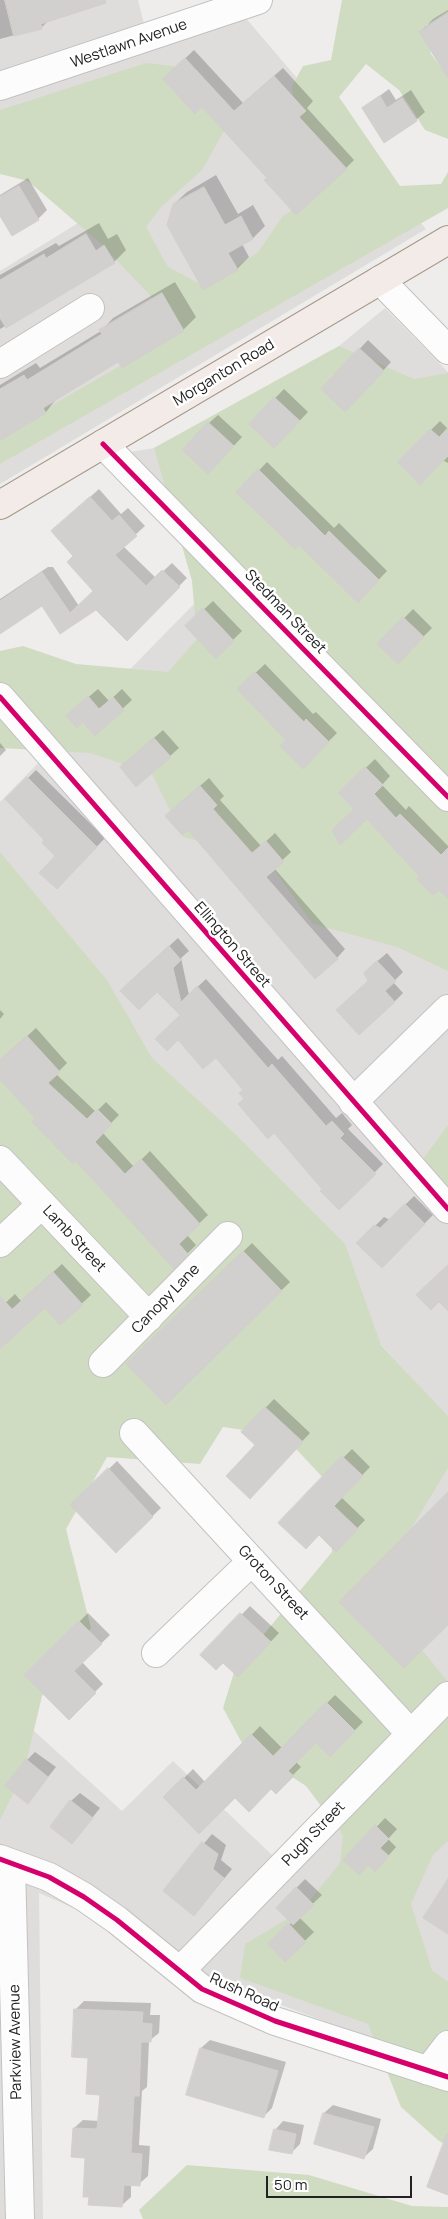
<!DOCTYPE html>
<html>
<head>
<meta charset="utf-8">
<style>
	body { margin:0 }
	#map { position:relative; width:448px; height:2219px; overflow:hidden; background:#efedeb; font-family:Manrope,sans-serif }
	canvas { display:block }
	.scale { position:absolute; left:266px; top:2176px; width:146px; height:22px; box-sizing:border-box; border:2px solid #222; border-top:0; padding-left:6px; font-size:15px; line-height:18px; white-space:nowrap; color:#222; -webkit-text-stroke:4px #fff; paint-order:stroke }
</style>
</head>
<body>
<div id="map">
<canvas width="448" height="2219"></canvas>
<div class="scale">50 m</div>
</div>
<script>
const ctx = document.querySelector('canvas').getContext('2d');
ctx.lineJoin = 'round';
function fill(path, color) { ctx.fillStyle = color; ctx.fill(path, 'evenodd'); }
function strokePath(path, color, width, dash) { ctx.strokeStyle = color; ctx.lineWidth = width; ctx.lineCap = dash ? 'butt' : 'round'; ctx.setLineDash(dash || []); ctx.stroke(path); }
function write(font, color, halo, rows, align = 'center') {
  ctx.font = font + ' Manrope,sans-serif'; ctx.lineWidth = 5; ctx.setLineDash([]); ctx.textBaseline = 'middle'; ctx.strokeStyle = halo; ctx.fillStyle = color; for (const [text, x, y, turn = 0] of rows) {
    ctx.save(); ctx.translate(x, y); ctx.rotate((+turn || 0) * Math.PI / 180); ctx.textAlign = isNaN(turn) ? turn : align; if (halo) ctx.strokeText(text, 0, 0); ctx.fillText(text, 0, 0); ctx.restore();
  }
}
fill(new Path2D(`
	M0,0H138L150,48L244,16L426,229L0,484V271L83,220L0,145Z
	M385,308L448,372V1417L250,1203L0,1480V802L236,561L130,452L154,448L339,346Z
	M448,1423V2067L219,1982L78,1910L39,1893L43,2219H0V1700L122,1811L173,1761L291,1873L434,1730L313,1602Z`), '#dfdddc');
fill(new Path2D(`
	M342,0H448V11L426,25L431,54L448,76V139L425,130L399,90L366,64L339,97L400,186L441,184L448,172V208L0,464V435L151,348L172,328L149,294L100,243L28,181L0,174V110L146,63L173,66L213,99L227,126L202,170L161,207L146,227L168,267L206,287L258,252L283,216L318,193L295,121L292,86L303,66L331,60Z
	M339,346L414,379L448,373V971L397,947L313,924L264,856L183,837L152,774L90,753L0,748V651L23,646L76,664L168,672L197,639L192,581L154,448Z
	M0,852L107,980L152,1058L232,1131L345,1244L381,1345L448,1416V1468L395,1555L418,1645L448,1682V1841L433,1855L411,1904L432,1970L448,1982V2146L439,2141L401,2107L368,2024L240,1978L245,1944L302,1910L340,1863L343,1835L306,1786L243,1745L223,1708L235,1669L332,1552L325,1480L284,1436L223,1427L200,1464L107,1457L66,1529L91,1628L42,1696L24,1772L0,1820Z
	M448,1125V1189L414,1171Z
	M187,2165L309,2175L412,2206L448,2207V2219H143L139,2210Z`), '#d0dcc2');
fill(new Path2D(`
	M0,0H100L49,20L41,28L0,39Z
	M448,10V76L420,32L433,19Z
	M194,50L243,103L283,68L313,101L307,108L354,160L346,168L268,178L173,70Z
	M389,89L396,100L411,90L425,112L416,120L363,108Z
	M216,175L238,214L253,205L265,226L253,238L242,244L249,257L237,269L174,204L187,192Z
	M28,178L47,210L38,219L0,213V195Z
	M99,223L108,239L117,234L126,250L114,262L0,329V275L56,243L59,246Z
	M175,282L196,317L183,330L119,360L57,398L46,412L0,439V385L36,363L40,368L101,331L113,318Z
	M368,340L391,362L354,402L322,389Z
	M284,389L308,412L283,438L250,424Z
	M218,415L242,437L217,464L209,423Z
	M440,421L448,429V463L442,460L399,462Z
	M267,462L334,528L339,523L387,571L366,593L299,543L238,492Z
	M99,489L121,514L128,508L145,526L123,546L156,578L172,563L187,578L127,639L96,608L60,632L42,604L0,633V599L48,567H53L79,606L94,591L75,556L61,523Z
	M213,601L242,631L216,657L186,626Z
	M413,609L432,628L398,662L379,644Z
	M265,664L313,714L316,712L337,733L303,767L287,740L238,689Z
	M98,689L109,701L122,689L132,700L95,734L77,707Z
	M163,730L179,748L170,756L130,759Z
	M0,743L6,750L0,756Z
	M375,759L390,776L382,785L406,810L409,806L448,846V897L421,876L367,817L340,793Z
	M36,770L105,838L57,888V856L46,840L7,799Z
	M209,778L224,796L220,800L261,846L275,833L291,852L274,868L345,949L337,958L176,807Z
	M178,938L189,951L181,958L189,995L206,979L278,1060L282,1056L336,1118L342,1113L352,1125L348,1129L383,1164L339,1208L245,1098V1089L181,1015L157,990L130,982Z
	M387,953L403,972L393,982L403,993L394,1002L369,981L374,964Z
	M0,1010L4,1014L0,1019Z
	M36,1028L67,1063L56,1074L96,1112L106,1102L119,1115L102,1132L134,1167L150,1151L208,1215L187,1235L196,1245L174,1267L0,1078V1061Z
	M414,1196L433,1215L382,1266L358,1243L384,1217L390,1220Z
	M252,1243L290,1282L166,1403L128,1364Z
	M62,1264L91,1295L60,1324L45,1306L0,1347V1308L15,1294L21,1301Z
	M274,1399L310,1433L258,1488L256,1445L242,1432Z
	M352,1449L370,1467L341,1497L365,1520L336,1550L319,1534L280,1522Z
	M117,1461L161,1508L116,1551L72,1505Z
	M250,1606L279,1633L238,1676L223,1661L202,1655Z
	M88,1613L110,1635L82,1662L103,1684L69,1718L26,1675Z
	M335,1695L363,1722L330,1755L316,1741L296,1762L301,1767L276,1792L271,1788L235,1796L165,1797L193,1769L206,1783L260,1726L282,1748Z
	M35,1752L56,1767L28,1802L27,1760Z
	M80,1793L100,1808L72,1843L71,1801Z
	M385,1818L397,1829L388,1839L396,1847L383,1862L368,1864L345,1860Z
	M212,1834L226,1845L221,1860L232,1869L194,1915L164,1891Z
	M305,1879L322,1895L299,1917L314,1932L285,1960L270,1944L292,1922L277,1908Z
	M84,2001L151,2003L150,2015H160L159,2033L149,2041L147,2087L142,2091L139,2145L150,2146L148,2176L139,2184H131V2197L122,2205L87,2157L74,2128L83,2120L99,2121L102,2094L76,2009Z
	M210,2040L286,2062L272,2108L263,2117L188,2094L201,2048Z
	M333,2105L381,2119L373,2149L364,2157L324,2113Z
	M283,2121L304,2125L300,2144L291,2153L275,2130Z`), '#0003');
const building = new Path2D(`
	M5,0H105L106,3L41,24L42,29L14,36Z
	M448,13V78L419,32Z
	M185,58L234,111L274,76L306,111L299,117L347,169L296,215L264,180L267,178L202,107L195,114L163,79Z
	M380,96L387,108L402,98L417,121L384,143L362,108Z
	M19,186L39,220L12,236L0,216V197Z
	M204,187L225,225L241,216L253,239L228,253L238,270L203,290L167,225L173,204Z
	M86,234L96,251L104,245L115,263L6,328L0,318V280L44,254L46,258Z
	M162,293L184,331L122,368L118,362L43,408L46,413L0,441V389L24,375L27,380L102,334L99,330Z
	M359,348L384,371L345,412L321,389Z
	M274,397L300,421L274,448L249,424Z
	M208,422L234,446L208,474L182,450Z
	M448,428V456L420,485L397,462L430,429L439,437Z
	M258,469L325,536L329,531L379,580L358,603L299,545L295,549L236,492Z
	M90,497L112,521L119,515L137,536L115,555L146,586L162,570L180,587L127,641L96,610L60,634L42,606L0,634V601L42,572L70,613L93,591L67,562L73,556L51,531Z
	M203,608L234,641L216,659L185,626Z
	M403,617L424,637L398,664L377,644Z
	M255,672L304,722L306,719L329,742L303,769L280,746L286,740L237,689Z
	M88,696L99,709L113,697L124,710L95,736L83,722L77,728L66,716Z
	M154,738L171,757L136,787L120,767Z
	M365,767L383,785L374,794L396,818L400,814L441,855L448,848V899L439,890L433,895L417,879L419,876L367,819L340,845L332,830L354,809L338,793Z
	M27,777L97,847L57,889L39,873L55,856L42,843L44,840L5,799Z
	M200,786L217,805L213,809L252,853L266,841L284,862L266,877L338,959L315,979L188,830L182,835L165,816Z
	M169,946L181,960L173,968L181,1002L197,986L268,1068L272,1064L326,1126L332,1121L344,1134L340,1138L376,1174L339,1210L320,1191L322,1189L274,1133L268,1139L238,1104L244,1099L239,1093L243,1090L216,1058L203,1069L178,1040L167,1051L155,1039L180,1015L157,992L139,1010L120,991Z
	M377,961L396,981L385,991L395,1002L359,1035L336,1010L368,981L364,973Z
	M27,1036L60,1072L48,1083L87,1119L97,1109L112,1124L95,1142L125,1174L141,1159L200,1224L179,1244L188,1254L174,1269L76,1161L73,1164L32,1122L35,1118L0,1080V1060Z
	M405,1204L425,1224L382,1268L356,1243L374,1225L380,1228Z
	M243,1251L282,1291L166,1405L126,1364Z
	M448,1265V1311L439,1302L431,1310L416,1295Z
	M53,1272L83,1305L60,1325L45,1308L0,1349V1296L12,1309Z
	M265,1407L303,1442L250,1499L226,1476L255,1445L241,1432Z
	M342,1456L363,1476L334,1506L358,1529L336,1552L319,1535L306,1549L278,1523Z
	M108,1468L153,1517L116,1553L70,1505Z
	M448,1492V1625L404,1668L339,1602Z
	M240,1613L271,1642L238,1677L223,1663L216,1670L200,1655Z
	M79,1621L102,1644L74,1671L96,1693L69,1720L24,1675Z
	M326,1702L355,1731L330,1757L316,1743L288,1771L294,1776L276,1794L271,1789L249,1812L235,1798L199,1834L163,1797L183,1777L196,1790L251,1734L273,1756Z
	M26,1759L48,1777L28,1804L5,1786Z
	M70,1800L93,1818L72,1844L50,1827Z
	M375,1825L389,1839L380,1848L389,1856L375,1872L368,1865L359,1875L343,1860Z
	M202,1842L218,1854L213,1869L224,1878L194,1916L163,1891Z
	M448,1879V1934L423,1918Z
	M296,1887L314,1905L293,1925L276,1908Z
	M288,1923L306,1942L285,1962L268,1944Z
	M74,2009L143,2012L142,2023L152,2024L151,2042H141L139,2096H134L131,2153L142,2154L140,2186L124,2185L122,2207L88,2205L89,2197H83L85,2158L71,2157L73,2128L97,2129L100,2095L86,2094L88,2058L72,2057Z
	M200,2048L278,2071L264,2118L186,2095Z
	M323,2113L374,2127L364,2159L314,2144Z
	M274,2129L296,2134L292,2154L269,2150Z
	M447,2134H448V2195L427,2187Z`);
fill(building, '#d2d0ce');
strokePath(building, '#d3cfcc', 1);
const minor = new Path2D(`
	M0,86L258,0
	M380,280L448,350
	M0,364L90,308
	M103,444L448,797
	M0,697L448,1209
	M353,1102L448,1009
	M0,1160L149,1317
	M0,1243L42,1204
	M103,1363L228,1236
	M134,1433L411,1734
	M156,1653L252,1561
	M0,1859L49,1877L84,1897L117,1920L202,1989L275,2021L448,2077
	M11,1865L20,2219
	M180,1971L448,1696
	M428,2071L448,2045`);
const major = new Path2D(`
	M0,505L448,240`);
strokePath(minor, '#c3c2c1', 30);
strokePath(major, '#a59788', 30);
strokePath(minor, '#fdfcfc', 28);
strokePath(major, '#f2ebe8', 28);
strokePath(new Path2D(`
	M103,444L448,797
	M0,697L448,1209
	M0,1859L49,1877L84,1897L117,1920L202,1989L275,2021L448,2077`), '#d6006c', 5);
write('15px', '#222', '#fff', [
	["Westlawn Avenue",129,44,-19],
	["Morganton Road",224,373,-31],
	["Stedman Street",285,612,46],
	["Ellington Street",232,945,49],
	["Lamb Street",74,1239,47],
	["Canopy Lane",166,1299,-46],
	["Groton Street",273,1583,47],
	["Pugh Street",314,1834,-46],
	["Rush Road",244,1993,24],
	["Parkview Avenue",16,2042,-91]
]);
</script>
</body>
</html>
